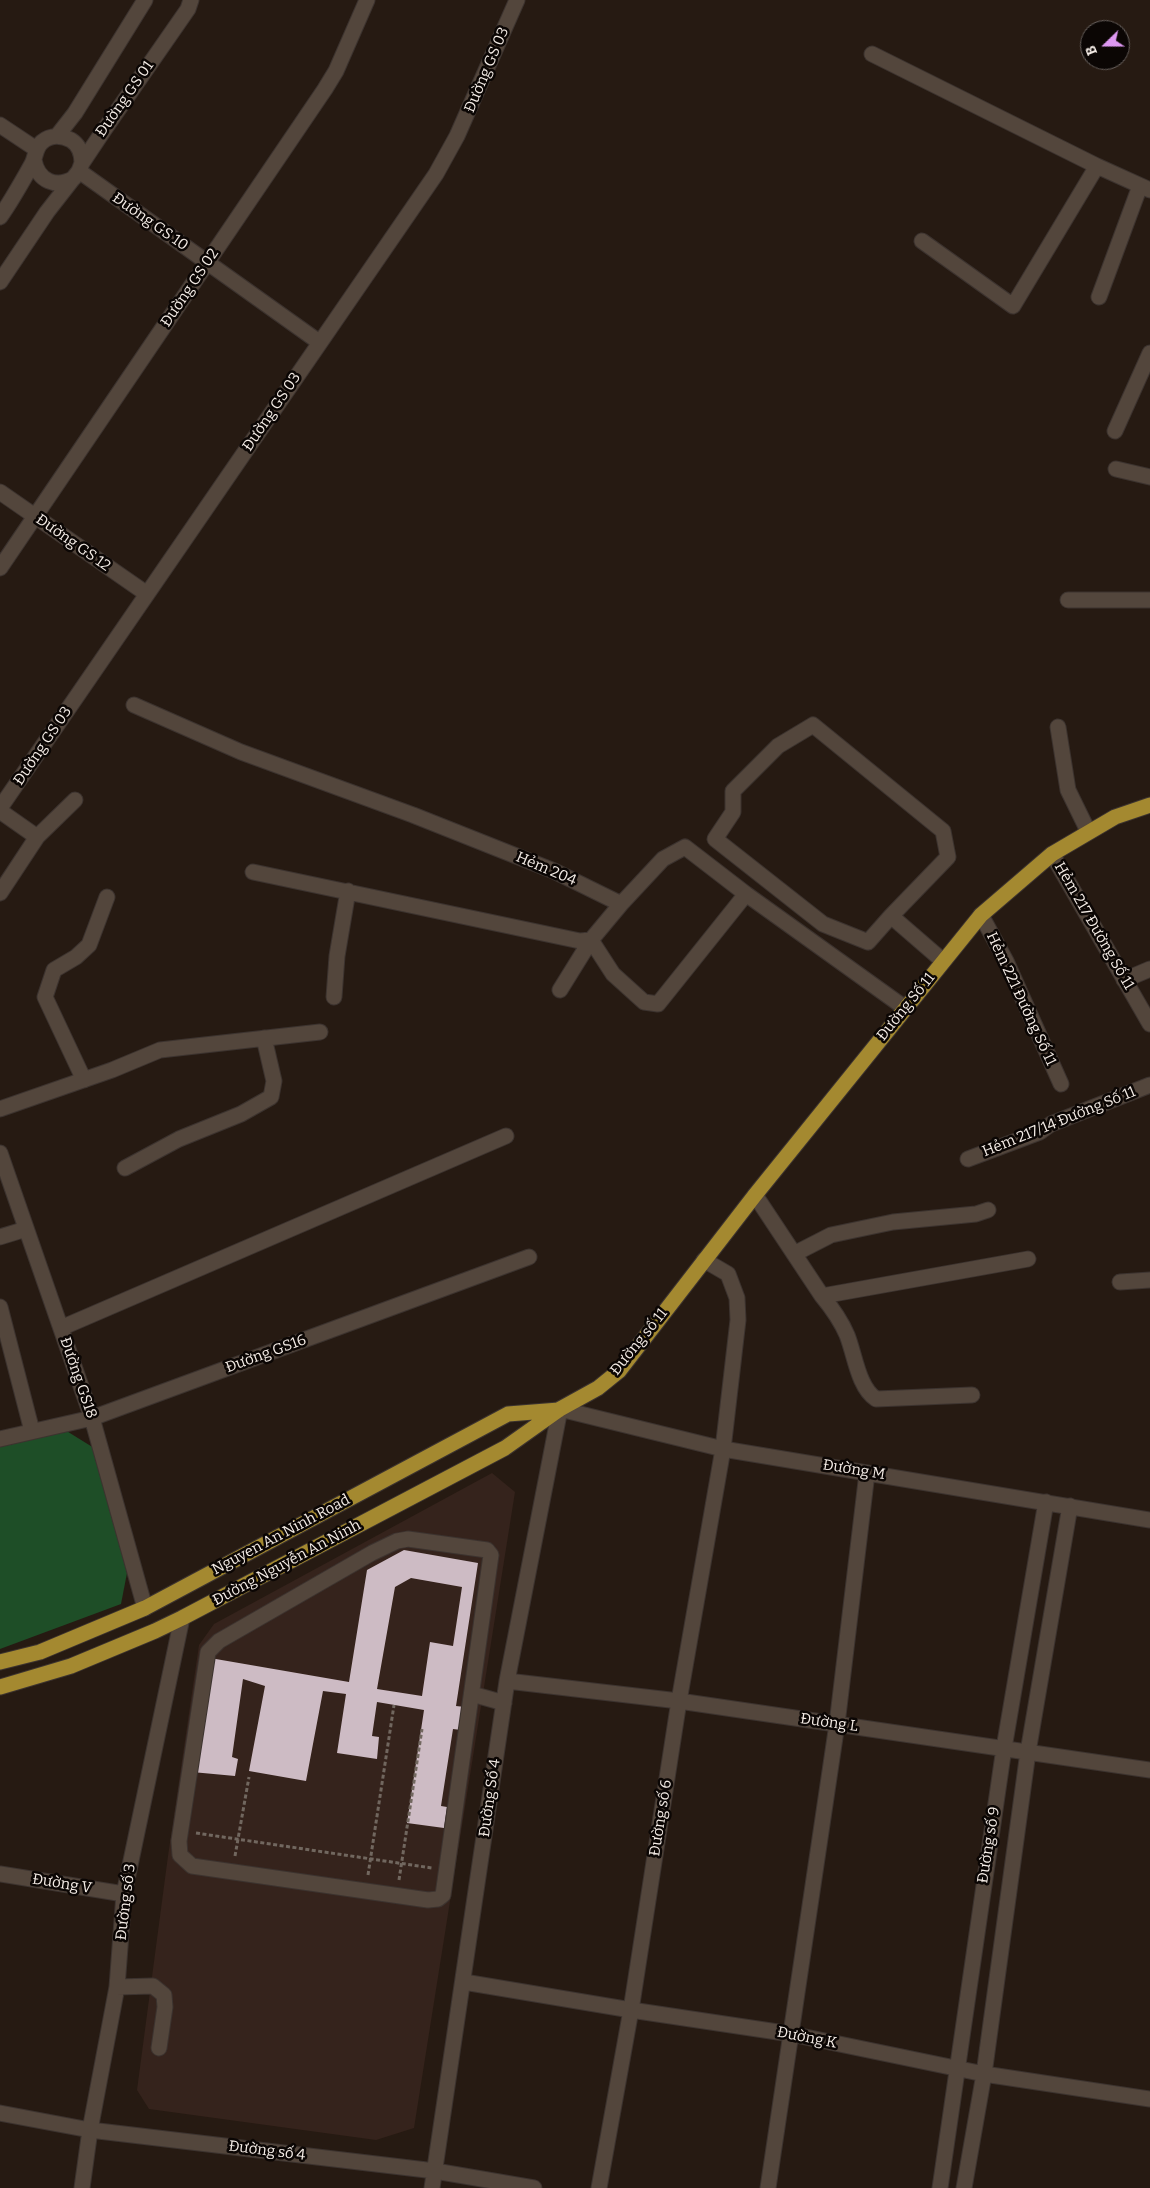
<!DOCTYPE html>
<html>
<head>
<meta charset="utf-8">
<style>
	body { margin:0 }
	#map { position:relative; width:1150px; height:2188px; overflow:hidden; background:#261a12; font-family:Bitter,serif }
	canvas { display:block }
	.north { position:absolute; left:1080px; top:20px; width:50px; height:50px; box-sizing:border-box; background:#0b0604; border:1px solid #69625f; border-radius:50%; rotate:248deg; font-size:14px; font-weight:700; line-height:20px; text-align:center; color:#f5ede7 }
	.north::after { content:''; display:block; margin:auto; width:18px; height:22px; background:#de98f2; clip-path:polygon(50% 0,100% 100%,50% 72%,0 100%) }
</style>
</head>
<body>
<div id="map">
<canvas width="1150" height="2188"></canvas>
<div class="north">B</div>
</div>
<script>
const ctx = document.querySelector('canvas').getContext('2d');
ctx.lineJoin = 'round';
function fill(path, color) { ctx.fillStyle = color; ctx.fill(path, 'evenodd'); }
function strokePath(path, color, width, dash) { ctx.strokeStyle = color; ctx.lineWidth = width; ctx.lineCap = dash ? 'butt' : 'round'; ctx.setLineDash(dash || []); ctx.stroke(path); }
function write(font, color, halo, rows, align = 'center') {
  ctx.font = font + ' Bitter,serif'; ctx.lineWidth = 5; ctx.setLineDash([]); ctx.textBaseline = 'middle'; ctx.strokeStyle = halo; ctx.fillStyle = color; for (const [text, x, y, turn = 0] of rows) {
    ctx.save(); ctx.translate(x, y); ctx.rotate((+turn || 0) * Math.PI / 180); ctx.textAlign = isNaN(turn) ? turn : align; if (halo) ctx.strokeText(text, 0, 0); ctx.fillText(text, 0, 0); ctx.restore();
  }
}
fill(new Path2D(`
	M492,1473L515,1492L414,2128L376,2140L149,2109L137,2090L168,1856L199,1645L214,1624Z`), '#35231c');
fill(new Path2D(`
	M65,1430L94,1448L127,1573L121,1604L0,1649V1447Z`), '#1e4e27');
fill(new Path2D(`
	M404,1550L478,1563L456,1706L465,1707L461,1730L453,1729L441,1806L447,1807L444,1828L407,1823L424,1710L377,1702L372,1736L379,1737L377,1759L337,1753L346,1694L323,1691L306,1781L249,1771L265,1686L243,1679L232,1757L238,1759L235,1776L192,1772L210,1658L349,1682L367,1570ZM411,1578L462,1587L453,1646L430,1642L422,1696L377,1689L395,1587Z`), '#cdbbc4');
const minor = new Path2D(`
	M872,54L1097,166
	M0,125L36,149
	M57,136L75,113L145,0
	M34,160C38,181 56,189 74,178
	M79,171L319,342
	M0,217C12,200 22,182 32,164C36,156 35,148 42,142C50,135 61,135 71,140C79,145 82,154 82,163
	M922,241L1013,306L1097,166L1150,190
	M0,282L47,212L79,171L82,163L104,130L188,9L191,0
	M1099,297L1140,186
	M1115,431L1150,353
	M1116,469L1150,477
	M0,492L147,594
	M0,568L325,89L336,71L367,0
	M1068,600H1150
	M134,705L241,752L413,815L554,871L621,904L663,859L685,847L746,894L905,1008
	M1058,727L1068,790L1088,831
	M0,808L436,174L457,136L517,0
	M0,811L37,837
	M1052,854L1150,1024
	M253,872L580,941L591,940L621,904
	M0,893L37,837L75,800
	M981,915L1006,961L1061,1084
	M891,916L948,857L943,831L813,725L778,746L733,791V812L715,839L823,924L868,942L891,916L943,961
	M1124,980L1150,969
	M560,990L591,940L613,974L644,1002L658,1004L746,894
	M334,997L337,956L348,891
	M84,1080L45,997L54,970L76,957L89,945L107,897
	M0,1109L112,1070L160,1050L320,1032
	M0,1153L92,1418L145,1608
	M968,1159L1040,1132L1051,1124L1150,1085
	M125,1168L179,1139L241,1114L271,1097L274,1081L264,1038
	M755,1195L822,1296L1028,1259
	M0,1237L26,1229
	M794,1254L831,1235L893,1222L976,1214L988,1210
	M1120,1282L1150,1280
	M822,1296C832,1308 841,1321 847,1335C855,1355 858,1387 876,1399L972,1395
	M0,1307L32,1431
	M61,1328L506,1136
	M0,1439L92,1418L529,1257
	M408,1539L487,1550L491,1555L443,1895L438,1899L428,1900L192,1866L180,1855L179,1841L208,1652L219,1641L372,1553L397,1541Z
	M507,1681L679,1701L1150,1770
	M472,1694L504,1703
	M0,1874L124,1894
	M464,1982L631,2010L791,2034L984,2074L1150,2099
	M117,1987L153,1986L164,1995L165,2007L159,2048
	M0,2113L90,2130L435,2171L534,2188
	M82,2188L90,2130L117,1987L124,1894L182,1618
	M432,2188L507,1681L560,1409L723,1449L1150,1520
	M599,2188L631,2010L679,1701L723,1449L738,1320L737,1298L728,1274L704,1260
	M768,2188L837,1724L867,1473
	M940,2188L1004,1748L1046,1502
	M964,2188L984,2074L1028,1752L1070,1506`);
const major = new Path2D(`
	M0,1662L40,1652L145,1608L508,1414L559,1410
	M0,1687L71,1666L155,1631L182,1618L505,1448L560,1409L598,1388L619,1371L755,1195L981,915L1052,854L1115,817L1150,805`);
strokePath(minor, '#3c332f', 17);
strokePath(major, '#3c332f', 17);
strokePath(new Path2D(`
	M196,1833L432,1868
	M235,1856L249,1777
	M368,1875L394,1705
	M399,1880L422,1729`), '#71675f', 3, [4, 2.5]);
strokePath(minor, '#53463c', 15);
strokePath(major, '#a48930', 15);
write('15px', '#f5ede7', '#0b0604', [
	["Đường GS 03",487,70,-67],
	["Đường GS 01",125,99,-55],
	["Đường GS 10",150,222,35],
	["Đường GS 02",190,288,-56],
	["Đường GS 03",272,412,-56],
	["Đường GS 12",73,543,35],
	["Đường GS 03",43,746,-56],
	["Hẻm 204",546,869,23],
	["Hẻm 217 Đường Số 11",1094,926,60],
	["Hẻm 221 Đường Số 11",1021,999,65],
	["Đường Số 11",906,1007,-51],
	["Hẻm 217/14 Đường Số 11",1059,1122,-22],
	["Đường số 11",639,1342,-51],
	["Đường GS16",266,1354,-20],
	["Đường GS18",78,1378,71],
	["Đường M",854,1470,9],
	["Nguyen An Ninh Road",281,1535,-28],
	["Đường Nguyễn An Ninh",287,1563,-28],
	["Đường L",829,1723,8],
	["Đường Số 4",490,1798,-82],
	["Đường số 6",661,1818,-81],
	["Đường số 9",989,1845,-81],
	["Đường V",62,1884,9],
	["Đường số 3",126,1902,-83],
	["Đường K",807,2038,11],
	["Đường số 4",267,2151,7]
]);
</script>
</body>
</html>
